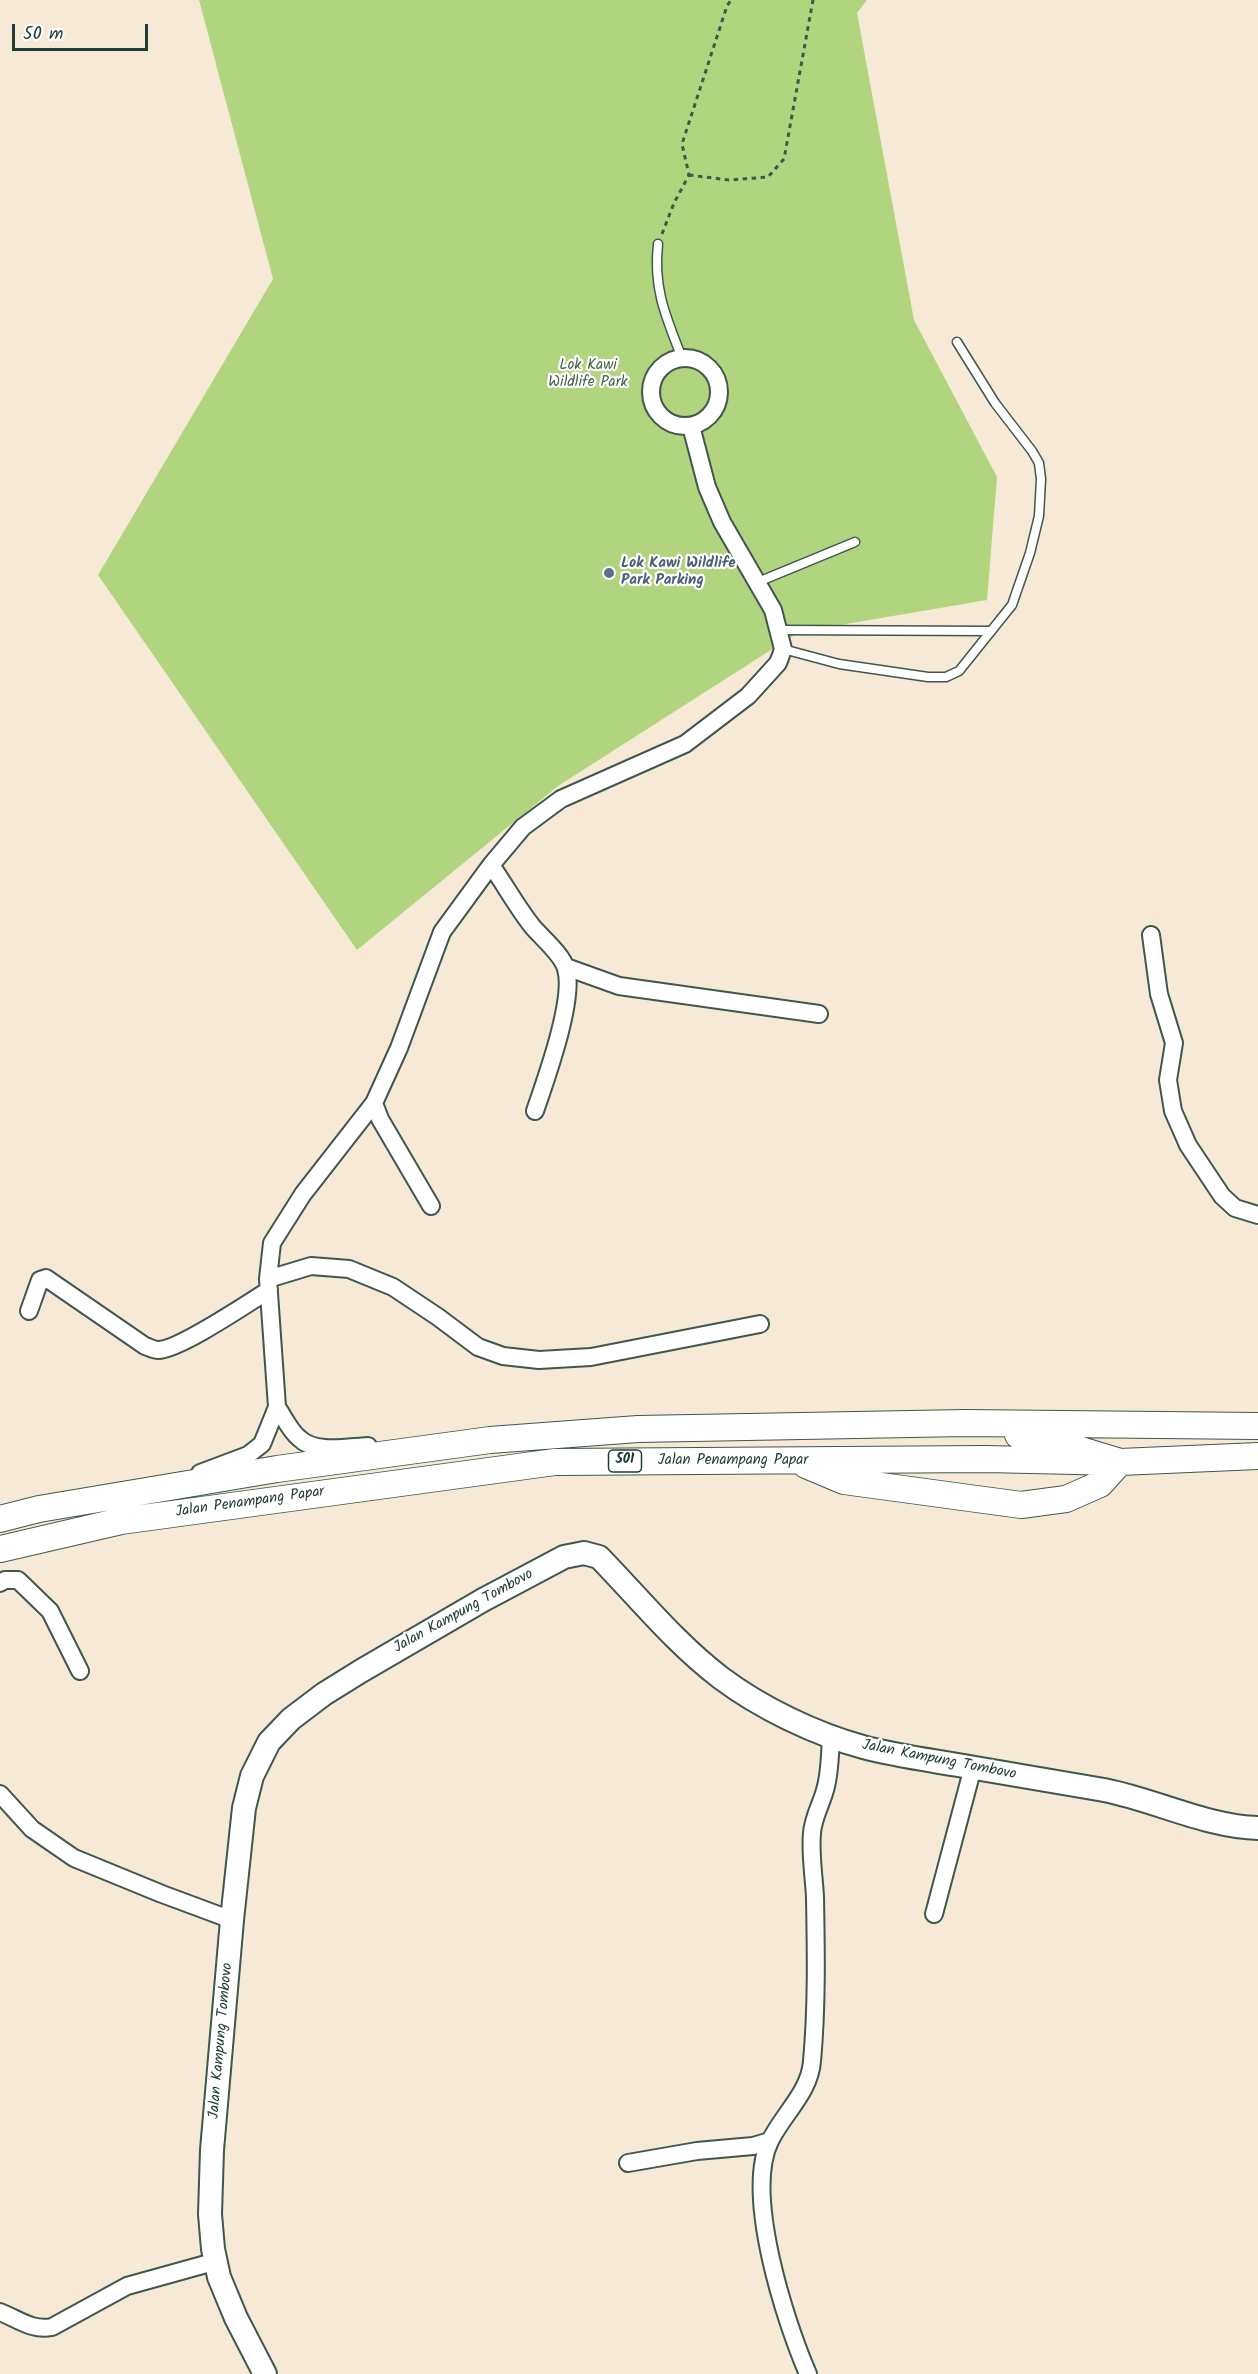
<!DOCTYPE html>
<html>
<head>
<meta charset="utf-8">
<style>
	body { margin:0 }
	#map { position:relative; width:1258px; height:2374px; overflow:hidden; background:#f6ead7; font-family:Kalam,sans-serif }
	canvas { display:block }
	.scale { position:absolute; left:12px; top:24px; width:136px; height:27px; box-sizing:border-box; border:3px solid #1f3d34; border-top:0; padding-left:8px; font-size:18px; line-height:21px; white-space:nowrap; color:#1f3d34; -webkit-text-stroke:4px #fff; paint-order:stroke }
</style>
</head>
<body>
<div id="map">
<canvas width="1258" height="2374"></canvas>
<div class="scale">50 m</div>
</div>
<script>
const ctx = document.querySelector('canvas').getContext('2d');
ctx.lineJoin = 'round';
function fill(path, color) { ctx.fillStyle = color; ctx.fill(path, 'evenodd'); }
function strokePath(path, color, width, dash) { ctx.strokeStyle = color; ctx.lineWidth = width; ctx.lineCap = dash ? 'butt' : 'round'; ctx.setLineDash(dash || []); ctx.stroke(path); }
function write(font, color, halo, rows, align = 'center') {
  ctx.font = font + ' Kalam,sans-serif'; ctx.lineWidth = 4.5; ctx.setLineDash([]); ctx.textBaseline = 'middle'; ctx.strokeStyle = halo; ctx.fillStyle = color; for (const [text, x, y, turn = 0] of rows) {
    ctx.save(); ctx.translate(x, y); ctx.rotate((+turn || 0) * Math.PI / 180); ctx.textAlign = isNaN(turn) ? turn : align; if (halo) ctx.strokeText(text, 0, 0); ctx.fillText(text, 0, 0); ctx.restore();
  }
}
fill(new Path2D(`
	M199,0H867L857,13L914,320L997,477L987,600L799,632L558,786L357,950L98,575L273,279Z`), '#b1d57e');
const lane = new Path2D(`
	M658,244C653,289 666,317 682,358
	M758,582L855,542
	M779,630L991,631
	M783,649L839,664L928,677H946L959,671L1012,605L1030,553L1039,516L1041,479L1039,463L1032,451L995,403L957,342`);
const street = new Path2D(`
	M651 392a34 34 0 1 1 68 0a34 34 0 1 1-68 0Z
	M491,865C505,885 517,907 532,926C541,937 563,955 566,969C575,999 546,1079 535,1111
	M1151,935L1159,994L1174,1043L1168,1080L1173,1111L1188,1145L1222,1196L1235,1208L1258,1215
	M566,967L619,986L819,1014
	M374,1103L380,1119L431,1206
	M268,1279L311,1266L349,1269L393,1287L438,1317L478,1347L503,1356L539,1360L591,1357L760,1324
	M29,1311L40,1280L46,1278L145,1346C149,1347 153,1350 158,1350C179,1350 248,1303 269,1290
	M277,1407C284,1417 290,1431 299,1438C315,1454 347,1447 368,1446
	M200,1473L248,1455L262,1444L277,1407L268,1279L272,1243L303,1194L374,1103L399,1048L442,932L491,865L523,827L561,799L685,744L748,696L778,663L781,655L783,649L773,610L722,522L707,487L691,426
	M0,1583L5,1580H18L50,1611L80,1671
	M0,1794L32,1829L74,1858L162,1894L232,1920
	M934,1914L973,1767
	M628,2163L697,2151L753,2146L770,2141
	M0,2312C18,2319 32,2331 52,2327L127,2286L217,2261
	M808,2374C785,2321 744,2194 770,2141C783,2114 810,2092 812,2061C817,2006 816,1952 815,1897C814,1876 810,1855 812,1833C813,1818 821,1805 825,1790C830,1774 830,1753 831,1736`);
const secondary = new Path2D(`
	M265,2374L236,2318L219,2277L213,2249L210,2214L212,2150L232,1920L244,1808L252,1776L269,1742L291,1719L324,1694L361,1671L483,1600L564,1557L584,1553L599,1557C639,1598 675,1643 721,1678C761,1708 815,1734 863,1747C900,1757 938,1761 975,1768C1018,1775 1061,1783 1104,1790C1155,1800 1208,1827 1258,1828`);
const primary = new Path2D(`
	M806,1465L844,1481L1021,1505L1066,1499L1100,1484L1120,1462L1054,1442L1018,1435
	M0,1519L39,1509L277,1469L490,1440L638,1429L965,1423L1258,1426
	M0,1549L121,1521L555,1462L985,1459L1120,1462L1258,1456`);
strokePath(lane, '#3f574c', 11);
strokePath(street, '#3f574c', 20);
strokePath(secondary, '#3f574c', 26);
strokePath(primary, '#3f574c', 28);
strokePath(new Path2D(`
	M689,175L729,180L768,177L784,159L813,0
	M662,234L674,203L689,175L682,144L727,6L731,0`), '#3f574c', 3, [4.5, 4.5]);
strokePath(lane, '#fff', 8);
strokePath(street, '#fff', 16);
strokePath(secondary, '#fff', 22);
strokePath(primary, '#fff', 26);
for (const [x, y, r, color] of [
	[609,573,6,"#5c6f8a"]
]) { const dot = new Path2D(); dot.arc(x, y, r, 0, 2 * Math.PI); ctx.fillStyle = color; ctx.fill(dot); strokePath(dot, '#fff', 2); }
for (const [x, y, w] of [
	[625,1461,33]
]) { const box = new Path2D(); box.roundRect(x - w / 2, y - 11, w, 22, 4.5); ctx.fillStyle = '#fff'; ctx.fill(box); strokePath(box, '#1f3d34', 1.5); }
write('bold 14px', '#1f3d34', null, [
	["501",625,1461]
]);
write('15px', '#446346', '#fff', [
	["Lok Kawi",588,366],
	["Wildlife Park",588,383]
]);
write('bold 15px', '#4e5e75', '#fff', [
	["Lok Kawi Wildlife",621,564],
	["Park Parking",621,581]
], 'left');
write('15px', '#1f3d34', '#fff', [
	["Jalan Penampang Papar",733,1461],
	["Jalan Penampang Papar",250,1503,-8],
	["Jalan Kampung Tombovo",464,1612,-29],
	["Jalan Kampung Tombovo",939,1761,11],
	["Jalan Kampung Tombovo",222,2041,-85]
]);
</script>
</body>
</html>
